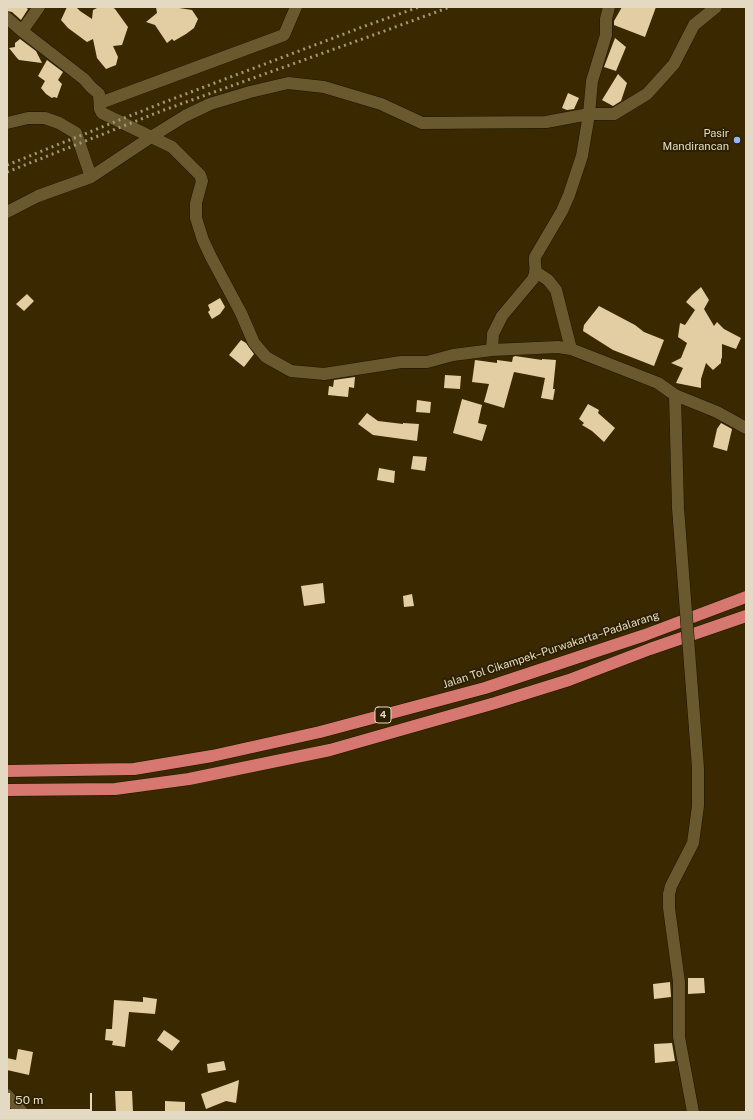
<!DOCTYPE html>
<html>
<head>
<meta charset="utf-8">
<style>
	body { margin:0 }
	#map { position:relative; width:753px; height:1119px; overflow:hidden; background:#3a2900; font-family:"Public Sans",sans-serif }
	canvas { display:block }
	.frame { position:absolute; inset:0; border:8px solid #e4dac4; pointer-events:none }
	.scale { position:absolute; left:8px; top:1093px; width:84px; height:18px; box-sizing:border-box; border:2px solid #e4dac4; border-top:0; padding-left:5px; font-size:12px; line-height:14px; white-space:nowrap; color:#e4dac4; -webkit-text-stroke:3px #2d2001; paint-order:stroke }
</style>
</head>
<body>
<div id="map">
<canvas width="753" height="1119"></canvas>
<div class="frame"></div>
<div class="scale">50 m</div>
</div>
<script>
const ctx = document.querySelector('canvas').getContext('2d');
ctx.lineJoin = 'round';
function fill(path, color) { ctx.fillStyle = color; ctx.fill(path, 'evenodd'); }
function strokePath(path, color, width, dash) { ctx.strokeStyle = color; ctx.lineWidth = width; ctx.lineCap = dash ? 'butt' : 'round'; ctx.setLineDash(dash || []); ctx.stroke(path); }
function write(font, color, halo, rows, align = 'center') {
  ctx.font = font + ' "Public Sans",sans-serif'; ctx.lineWidth = 4; ctx.setLineDash([]); ctx.textBaseline = 'middle'; ctx.strokeStyle = halo; ctx.fillStyle = color; for (const [text, x, y, turn = 0] of rows) {
    ctx.save(); ctx.translate(x, y); ctx.rotate((+turn || 0) * Math.PI / 180); ctx.textAlign = isNaN(turn) ? turn : align; if (halo) ctx.strokeText(text, 0, 0); ctx.fillText(text, 0, 0); ctx.restore();
  }
}
fill(new Path2D(`
	M7,7H25L28,9L21,20L12,12L7,11Z
	M67,7H76L80,11L92,19L93,10L99,7H112L115,9L128,27L122,45L113,46L118,57L116,65L106,69L97,58L93,39L87,42L68,28L61,20Z
	M156,7H180L179,8L192,10L198,19L194,28L186,34L174,41L172,39L167,43L155,25L146,22L157,13Z
	M622,7H656L645,37L614,25V21Z
	M615,38L626,47L616,71L604,67Z
	M20,39L36,51L42,63L19,60L17,58L9,48L15,47V43Z
	M47,60L63,72L58,80L62,84L57,98L54,97L52,98L46,94L41,88L45,81L38,76Z
	M618,74L627,83L621,101L613,106L602,100Z
	M568,93L579,98L574,109L567,110L562,108Z
	M701,287L709,300L704,309L714,326L717,322L724,329L741,338L736,349L722,344V357L721,360V363L713,370L706,363L701,379V388L676,383L683,368L671,363L681,358L687,343L678,337L680,323L685,325L695,310L686,302L692,295Z
	M27,294L34,301L24,311L16,304Z
	M220,298L225,307L220,314L212,319L208,312L210,310L208,305Z
	M599,306L635,325L644,332L664,340L654,366L613,350L583,331L584,325Z
	M241,340L246,343L254,354L244,367L229,355Z
	M515,356L542,360V359L556,360L553,389H555L553,400L541,398L545,378L514,372L504,408L484,402L489,384L472,382L475,360L497,363V360L512,362L513,357Z
	M445,375L461,376L460,389L444,388Z
	M355,377L354,388L349,387L348,397L328,395L329,386L333,387L334,380Z
	M462,399L482,405L478,423L487,425L482,441L453,433Z
	M417,400L431,402L430,413L416,412Z
	M588,404L599,410L598,413L615,428L604,442L592,431L582,425L584,423L579,419Z
	M367,413L378,421L403,424V423L419,424L417,441L373,435L358,424Z
	M721,423L732,429L727,451L713,447L717,429Z
	M413,456L427,457L425,471L411,469Z
	M379,468L395,471L394,483L377,480Z
	M323,583L325,603L304,606L301,586Z
	M412,594L414,606L404,607L403,596Z
	M688,978H704L705,993L688,994Z
	M670,982L671,997L654,999L653,984Z
	M143,997L157,999L155,1014L129,1012L125,1047L112,1045L113,1041L105,1040L106,1029H112L114,1000L143,1002Z
	M164,1030L180,1041L172,1051L157,1040Z
	M672,1043L675,1061L655,1063L654,1044Z
	M18,1049L33,1052L29,1075L7,1070V1058L16,1060Z
	M224,1061L226,1070L208,1073L207,1064Z
	M239,1080L236,1103L226,1101L206,1109L201,1094Z
	M115,1091H132L133,1112H116Z
	M165,1101L185,1102V1112H165Z`), '#e2cea2');
const minor = new Path2D(`
	M7,18L22,31L84,79L91,87L99,94L100,109L102,113L172,147L200,175L202,181L196,203V218L203,240L211,257L241,313L254,343L266,357L291,371L324,374L401,362H427L453,355L492,350L558,347L571,349L658,383L675,395L717,412L746,428
	M22,31L39,7
	M100,103L284,35L296,7
	M7,123L28,118H45L59,123L76,133L91,177L38,196L7,212
	M91,177L151,137L185,116L210,104L250,92L288,83L324,87L381,104L422,123L546,122L589,114H614L647,94L674,64L694,25L716,7
	M536,272L548,280L556,290L571,349
	M492,350L493,334L502,316L533,279C538,269 534,267 535,257L562,211L569,195L582,156L589,114L592,81L606,35V19L609,7
	M675,395L678,508
	M7,1095L22,1112
	M693,1112L679,1037V982L669,908V894L671,886L693,843L698,806V768`);
const motorway = new Path2D(`
	M7,771L134,769L212,756L320,732L485,688L645,635L746,597
	M7,790L115,789L189,779L330,750L495,703L569,680L650,649L746,616`);
strokePath(minor, '#1c1301', 13);
strokePath(motorway, '#1c1301', 13);
strokePath(minor, '#6a582f', 12);
strokePath(motorway, '#d6786f', 12);
strokePath(new Path2D(`
	M7,165L162,103L365,26L419,7
	M7,172L164,110L368,37L450,7`), '#a29578', 3, [2, 4]);
const minorBridge = new Path2D(`
	M678,508L698,768`);
strokePath(minorBridge, '#1c1301', 13, []);
strokePath(minorBridge, '#6a582f', 12);
for (const [x, y, r, color] of [
	[737,140,4,"#98b6fd"]
]) { const dot = new Path2D(); dot.arc(x, y, r, 0, 2 * Math.PI); ctx.fillStyle = color; ctx.fill(dot); strokePath(dot, '#2d2001', 1.5); }
for (const [x, y, w] of [
	[383,715,16]
]) { const box = new Path2D(); box.roundRect(x - w / 2, y - 8, w, 16, 3); ctx.fillStyle = '#2d2001'; ctx.fill(box); strokePath(box, '#e4dac4', 1); }
write('bold 10px', '#e4dac4', null, [
	["4",383,715]
]);
write('11px', '#e4dac4', '#2d2001', [
	["Pasir",729,134],
	["Mandirancan",729,147]
], 'right');
write('11px', '#e4dac4', '#2d2001', [
	["Jalan Tol Cikampek–Purwakarta–Padalarang",551,650,-18]
]);
</script>
</body>
</html>
